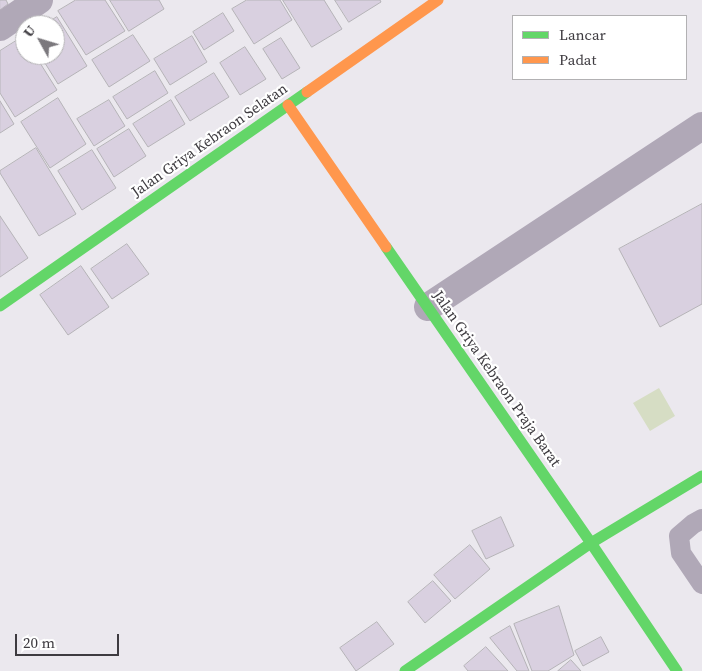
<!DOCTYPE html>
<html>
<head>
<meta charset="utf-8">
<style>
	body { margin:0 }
	#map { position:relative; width:702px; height:671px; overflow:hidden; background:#ebe8ee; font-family:"Source Serif 4",serif }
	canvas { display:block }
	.legend { position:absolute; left:512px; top:15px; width:175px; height:65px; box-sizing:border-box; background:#fff; border:1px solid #b2b1b3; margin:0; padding:6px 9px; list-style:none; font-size:15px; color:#3e3b40 }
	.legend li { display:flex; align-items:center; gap:10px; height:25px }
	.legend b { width:25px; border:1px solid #b2b1b3 }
	.north { position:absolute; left:15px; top:15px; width:50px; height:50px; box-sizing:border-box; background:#fff; border:1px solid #b2b1b3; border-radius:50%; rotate:309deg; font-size:14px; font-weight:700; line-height:20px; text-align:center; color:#3e3b40 }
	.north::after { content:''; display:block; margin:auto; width:18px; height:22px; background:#7b787d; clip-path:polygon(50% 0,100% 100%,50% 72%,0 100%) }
	.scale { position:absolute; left:15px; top:634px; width:104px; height:22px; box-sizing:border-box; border:2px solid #3e3b40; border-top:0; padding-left:6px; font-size:15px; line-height:18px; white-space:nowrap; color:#3e3b40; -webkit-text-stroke:4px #fff; paint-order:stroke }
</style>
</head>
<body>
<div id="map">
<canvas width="702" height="671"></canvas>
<ul class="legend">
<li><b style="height:6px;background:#63d668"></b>Lancar</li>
<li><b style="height:6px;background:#ff974d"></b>Padat</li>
</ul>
<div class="north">U</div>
<div class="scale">20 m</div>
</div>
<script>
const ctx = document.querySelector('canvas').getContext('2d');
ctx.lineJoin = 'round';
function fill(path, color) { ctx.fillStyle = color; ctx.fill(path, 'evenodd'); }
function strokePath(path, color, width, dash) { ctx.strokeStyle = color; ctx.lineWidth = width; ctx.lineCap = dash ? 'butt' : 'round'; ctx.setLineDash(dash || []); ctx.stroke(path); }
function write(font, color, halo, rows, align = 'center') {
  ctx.font = font + ' "Source Serif 4",serif'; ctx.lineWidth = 4.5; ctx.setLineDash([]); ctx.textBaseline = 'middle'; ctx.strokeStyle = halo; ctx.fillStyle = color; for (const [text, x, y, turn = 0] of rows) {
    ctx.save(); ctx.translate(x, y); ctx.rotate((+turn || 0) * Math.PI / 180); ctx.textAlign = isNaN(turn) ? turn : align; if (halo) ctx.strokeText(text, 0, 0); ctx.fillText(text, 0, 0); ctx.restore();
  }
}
fill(new Path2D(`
	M659,388L675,416L650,431L633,403Z`), '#d6ddc4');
const building = new Path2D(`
	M0,0H6L8,4L0,10Z
	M76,0H105L125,31L86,55L58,11Z
	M110,0H159L164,9L129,31Z
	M247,0H280L292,20L254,44L232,9Z
	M283,0H324L342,29L312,47Z
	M335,0H380L381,2L349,22Z
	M223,13L234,31L204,50L193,32Z
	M57,17L87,66L58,84L40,55H55V25H44Z
	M133,35L150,61L109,87L92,60Z
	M24,36L25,38V55H35L57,90L15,117L0,93V51Z
	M192,36L207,62L170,85L154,59Z
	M281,38L300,68L282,79L263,49Z
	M245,47L266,79L240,95L220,63Z
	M155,71L168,93L127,119L113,97Z
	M214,73L229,97L190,121L175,97Z
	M58,98L86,144L50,168L21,122Z
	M109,100L125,126L94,146L77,119Z
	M171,100L185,124L148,147L133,124Z
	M0,101L14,124L0,133Z
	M129,129L146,156L114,177L97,149Z
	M36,148L76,214L39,236L0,173V171Z
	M92,150L116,188L82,210L58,171Z
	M702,204V304L660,327L619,249Z
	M0,216L28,258L0,277Z
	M127,244L149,274L112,299L91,269Z
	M81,266L109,307L68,335L40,295Z
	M501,517L514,546L486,559L472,531Z
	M470,545L490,569L455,599L434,575Z
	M433,581L451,601L425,623L408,602Z
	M559,606L574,655L548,671H532L514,624Z
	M377,622L394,644L356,671L340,648Z
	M510,626L529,671H517L490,638Z
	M601,637L609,652L583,666L575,651Z
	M486,647L508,671H468L464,666Z
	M571,660L581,671H558Z`);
fill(building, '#d9d0e0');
strokePath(building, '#b5b3b7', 1);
strokePath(new Path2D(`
	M702,519L693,524L679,536L681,553L702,584`), '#b0a8b7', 20);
strokePath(new Path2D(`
	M0,27L39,0
	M428,307L702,126`), '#b0a8b7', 28);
strokePath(new Path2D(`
	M386,247L591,543L677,671
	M0,306L307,92
	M405,671L591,543L702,476`), '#63d668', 11);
strokePath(new Path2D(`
	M307,92L438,0
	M288,105L386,247`), '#ff974d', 11);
write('15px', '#3e3b40', '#fff', [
	["Jalan Griya Kebraon Selatan",210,141,-35],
	["Jalan Griya Kebraon Praja Barat",496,379,55]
]);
</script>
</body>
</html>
